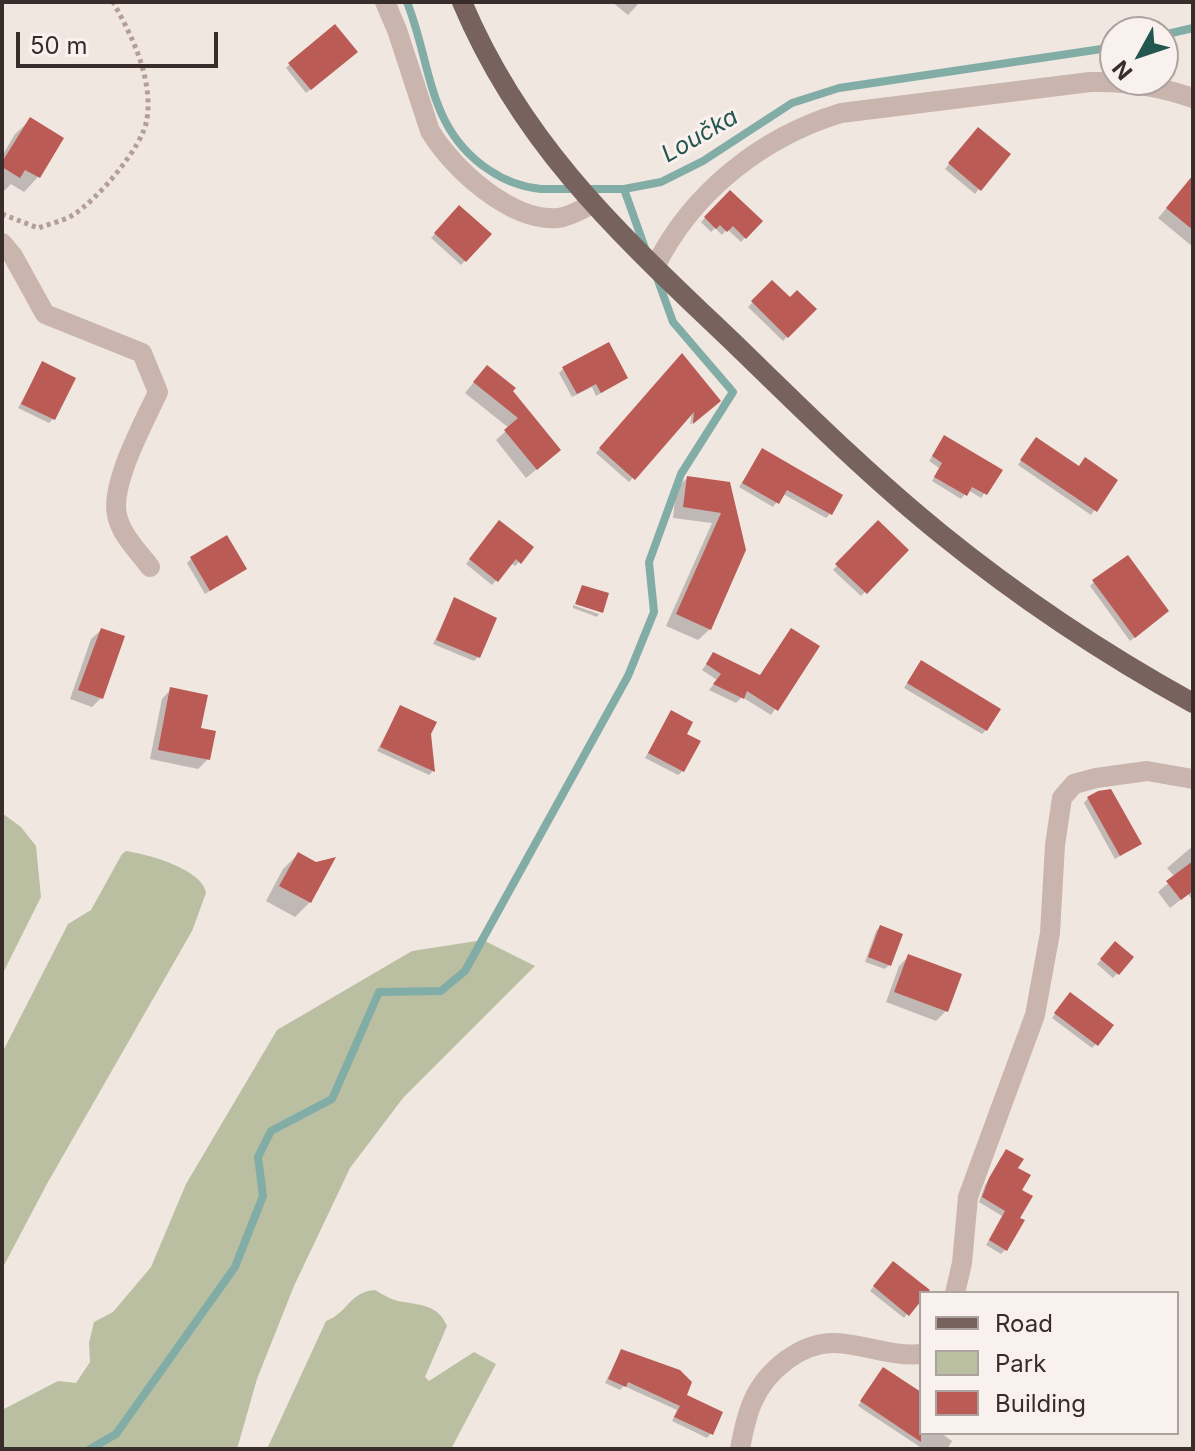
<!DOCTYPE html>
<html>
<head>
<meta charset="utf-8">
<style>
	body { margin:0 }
	#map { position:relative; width:1195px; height:1451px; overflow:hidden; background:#f1e7e1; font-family:Inter,sans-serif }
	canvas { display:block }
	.frame { position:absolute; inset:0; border:4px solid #382d2b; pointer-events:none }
	.legend { position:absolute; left:919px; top:1291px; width:260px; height:144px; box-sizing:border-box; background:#f9f1ed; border:2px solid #aca39f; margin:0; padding:10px 14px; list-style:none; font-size:24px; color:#382d2b }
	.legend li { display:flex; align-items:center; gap:16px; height:40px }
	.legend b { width:40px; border:2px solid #aca39f }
	.north { position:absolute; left:1099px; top:16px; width:80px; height:80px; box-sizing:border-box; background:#f9f1ed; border:2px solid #aca39f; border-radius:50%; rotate:230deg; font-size:22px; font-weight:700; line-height:32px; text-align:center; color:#382d2b }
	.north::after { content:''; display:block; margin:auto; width:28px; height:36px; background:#245650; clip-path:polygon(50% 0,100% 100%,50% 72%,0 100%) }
	.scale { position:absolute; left:16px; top:32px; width:202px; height:36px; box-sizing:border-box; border:4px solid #382d2b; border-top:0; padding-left:10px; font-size:24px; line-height:28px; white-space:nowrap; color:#382d2b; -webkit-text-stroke:6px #f9f1ed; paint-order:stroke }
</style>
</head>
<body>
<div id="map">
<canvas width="1195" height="1451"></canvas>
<div class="frame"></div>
<ul class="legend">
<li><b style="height:10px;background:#78625e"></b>Road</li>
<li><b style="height:22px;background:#bbbfa2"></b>Park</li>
<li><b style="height:22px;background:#bb5b55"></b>Building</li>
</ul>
<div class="north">N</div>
<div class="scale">50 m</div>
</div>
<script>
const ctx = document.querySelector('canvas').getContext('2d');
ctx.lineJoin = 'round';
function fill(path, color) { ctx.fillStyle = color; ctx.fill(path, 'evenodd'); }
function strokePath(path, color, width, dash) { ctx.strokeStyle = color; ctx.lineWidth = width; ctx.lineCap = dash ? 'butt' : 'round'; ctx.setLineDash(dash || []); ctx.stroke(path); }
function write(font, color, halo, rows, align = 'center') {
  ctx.font = font + ' Inter,sans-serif'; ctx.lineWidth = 6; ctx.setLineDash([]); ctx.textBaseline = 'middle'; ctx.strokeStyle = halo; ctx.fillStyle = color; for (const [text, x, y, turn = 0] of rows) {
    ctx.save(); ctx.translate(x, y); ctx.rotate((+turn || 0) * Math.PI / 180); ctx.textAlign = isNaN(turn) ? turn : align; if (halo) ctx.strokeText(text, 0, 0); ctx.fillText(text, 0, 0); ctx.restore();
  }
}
fill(new Path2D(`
	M2,813L21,827L36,846L41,897L2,975Z
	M126,851C147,854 203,869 206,893L192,931L48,1182L2,1269V1053L68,924L91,910L122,854Z
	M483,940L535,966L403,1098L350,1168L294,1286L257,1379L237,1449H2V1410L58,1381L76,1383L90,1362L89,1343L94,1322L113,1312L151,1267L186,1184L277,1030L412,951Z
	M375,1290C382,1294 390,1299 398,1301C419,1305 438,1304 447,1326L425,1377L429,1381L474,1352L496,1364L451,1449H267L326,1321C348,1313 349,1292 375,1290Z`), '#bbbfa2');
fill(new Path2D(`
	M612,2H640L628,15Z
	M352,56L306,93L286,68L290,64Z
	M30,120L62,139L38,177L24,192L11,184L4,191L2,156L15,134Z
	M974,133L979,189L975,194L945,169Z
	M1193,190V247L1158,218L1178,195Z
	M730,193L760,221L741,242L727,229L722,235L715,228L711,232L701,222Z
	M459,208L489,234L461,265L431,238Z
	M772,283L790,300L814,309L783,341L748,307Z
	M682,356L715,404L690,425L692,412L629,482L596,453Z
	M42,364L53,419L49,423L18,408Z
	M563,369L626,378L596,396L592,387L572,397L559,373Z
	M478,377L511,391L549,459L526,478L496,440L509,428L465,393Z
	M944,437L1000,471L981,498L968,490L961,499L932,481L939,468L929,461Z
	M1032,444L1078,468L1116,480L1091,515L1018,465Z
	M762,451L830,514L826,518L783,494L773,507L739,487Z
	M687,478L729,484L710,629L698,640L666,626L712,523L673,518L676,489Z
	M878,523L906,550L861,596L833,570Z
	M495,526L519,562L515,566L511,563L492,585L466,564Z
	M191,559L244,569L205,594L187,563Z
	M1094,582L1163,615L1130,641L1090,586Z
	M454,600L478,657L474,661L433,644Z
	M573,605L599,614L597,617L573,608Z
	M101,630V698L92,707L70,699L91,639Z
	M792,630L817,646L771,715L742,697L736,703L709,690L717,680L702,670L713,655L759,677Z
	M917,667L986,730L982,734L904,688Z
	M171,689L199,730L208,759L198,769L150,759L162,699Z
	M400,707L429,734L433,771L429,775L377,751Z
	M672,712L684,735L683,771L678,775L645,758Z
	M1088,798L1139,844L1115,859L1084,803Z
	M1193,846V901L1188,894L1170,908L1158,892L1175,877L1167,868Z
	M298,854L310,902L295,917L266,901L283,869Z
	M880,927L889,965L885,969L865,962L876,931Z
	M1115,944L1131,958L1113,978L1097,964Z
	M909,956L959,975L946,1011L936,1021L886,1002L899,966Z
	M1066,998L1096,1044L1092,1048L1052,1018Z
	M1006,1152L1015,1169L1019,1191L1018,1218L1006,1249L1001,1254L986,1245L1002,1216L979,1202L985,1185Z
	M889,1267L925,1293H921V1297L904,1318L870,1291Z
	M621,1351L684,1396L711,1433L707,1438L672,1421L677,1410L624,1386L620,1390L605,1383Z
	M879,1373L921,1420V1433H941L952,1441L947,1449H923L858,1406Z`), '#0003');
strokePath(new Path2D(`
	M407,2C432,65 427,129 489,170C505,181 522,187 541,189H624L661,182L703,161L792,103L839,88L1115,47
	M1163,35L1193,28
	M624,189L645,248
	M90,1449L116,1434L235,1267L263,1196L258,1157L271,1131L332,1099L379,992L441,991L465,971L628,676L654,612L649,562L681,474L733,392L673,322L656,275`), '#82aca6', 8);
fill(new Path2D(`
	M335,24L358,52L311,90L288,63Z
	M30,117L64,138L40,178L25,170L20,178L2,167V162Z
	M978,127L1011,154L981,191L948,163Z
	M1193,175V230L1166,208Z
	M730,190L763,221L746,239L733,226L727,232L720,225L716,229L704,217Z
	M459,205L492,234L466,262L434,233Z
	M772,280L790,297L797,290L817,309L788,338L751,301Z
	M609,342L628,378L601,393L596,384L577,394L562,367Z
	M682,353L721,401L693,424L694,412L635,480L599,448Z
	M42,361L76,378L55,420L21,404Z
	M487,365L516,388L513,391L561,450L537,470L504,430L518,418L473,382Z
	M944,435L1003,470L987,495L972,487L967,496L934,477L942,463L932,456Z
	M1036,437L1079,466L1085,457L1118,480L1097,512L1020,460Z
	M762,448L843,495L832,515L787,490L779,504L742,483Z
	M687,476L730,482L746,550L711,630L676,614L721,513L683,507Z
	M499,520L534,547L521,564L516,559L498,582L469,559Z
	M878,520L909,550L867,594L835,564Z
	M227,535L247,569L210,591L190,557Z
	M1128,555L1169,611L1135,638L1092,580Z
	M582,585L609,593L603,613L575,604Z
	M454,597L497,618L480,658L436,640Z
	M101,628L125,636L103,699L78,690Z
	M791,628L820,646L778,711L747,691L744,699L713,684L721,674L706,664L713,652L760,675Z
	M921,660L1001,709L987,731L907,683Z
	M170,687L208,695L201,728L216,731L210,760L158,750Z
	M400,705L437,722L431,734L435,772L380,747Z
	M671,710L693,722L687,734L701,741L684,772L648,753Z
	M1111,789L1142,844L1120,856L1087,797L1098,791Z
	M298,852L316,862L336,857L311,903L279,886Z
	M1193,861V891L1181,900L1166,881Z
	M880,925L903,934L891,966L868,957Z
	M1115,941L1134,957L1119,975L1100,959Z
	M908,954L962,974L948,1012L894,992Z
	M1070,992L1114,1025L1098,1046L1054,1013Z
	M1006,1149L1024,1159L1018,1168L1031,1175L1022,1190L1033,1196L1020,1218L1025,1220L1007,1251L989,1240L1005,1211L982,1197L989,1178Z
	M893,1261L930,1290L927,1293H921V1301L909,1316L873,1286Z
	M621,1349L680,1370L692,1382L687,1395L723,1412L713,1435L674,1417L680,1406L628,1382L626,1387L608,1379Z
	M883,1367L921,1392V1442L860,1401Z`), '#bb5b55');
strokePath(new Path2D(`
	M2,214L38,228C49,224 63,221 73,215C97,200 143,147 147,119C153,78 132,36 113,2`), '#b49f98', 5, [4, 4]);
strokePath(new Path2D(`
	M385,2L397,30L430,131C453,169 511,222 558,218C570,217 582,209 592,204
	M2,243L13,256L45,314L142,353L158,392C145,421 110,483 117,515C121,535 138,551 150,567
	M655,267C692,192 762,137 841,113L1090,82C1125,81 1159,86 1193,98
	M955,1293L962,1263L968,1197L1035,1015L1050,933L1055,845L1062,798L1074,784L1096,778L1147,771L1193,779
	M740,1449C743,1433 746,1416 753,1401C766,1371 801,1342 835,1343C864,1344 892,1357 921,1354`), '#c9b5ae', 20);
strokePath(new Path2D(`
	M462,2C524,149 623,237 736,345C802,409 869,476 941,534C1020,598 1104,654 1193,703`), '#78625e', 20);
write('italic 24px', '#245650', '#f9f1ed', [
	["Loučka",700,136,-30]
]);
</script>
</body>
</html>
